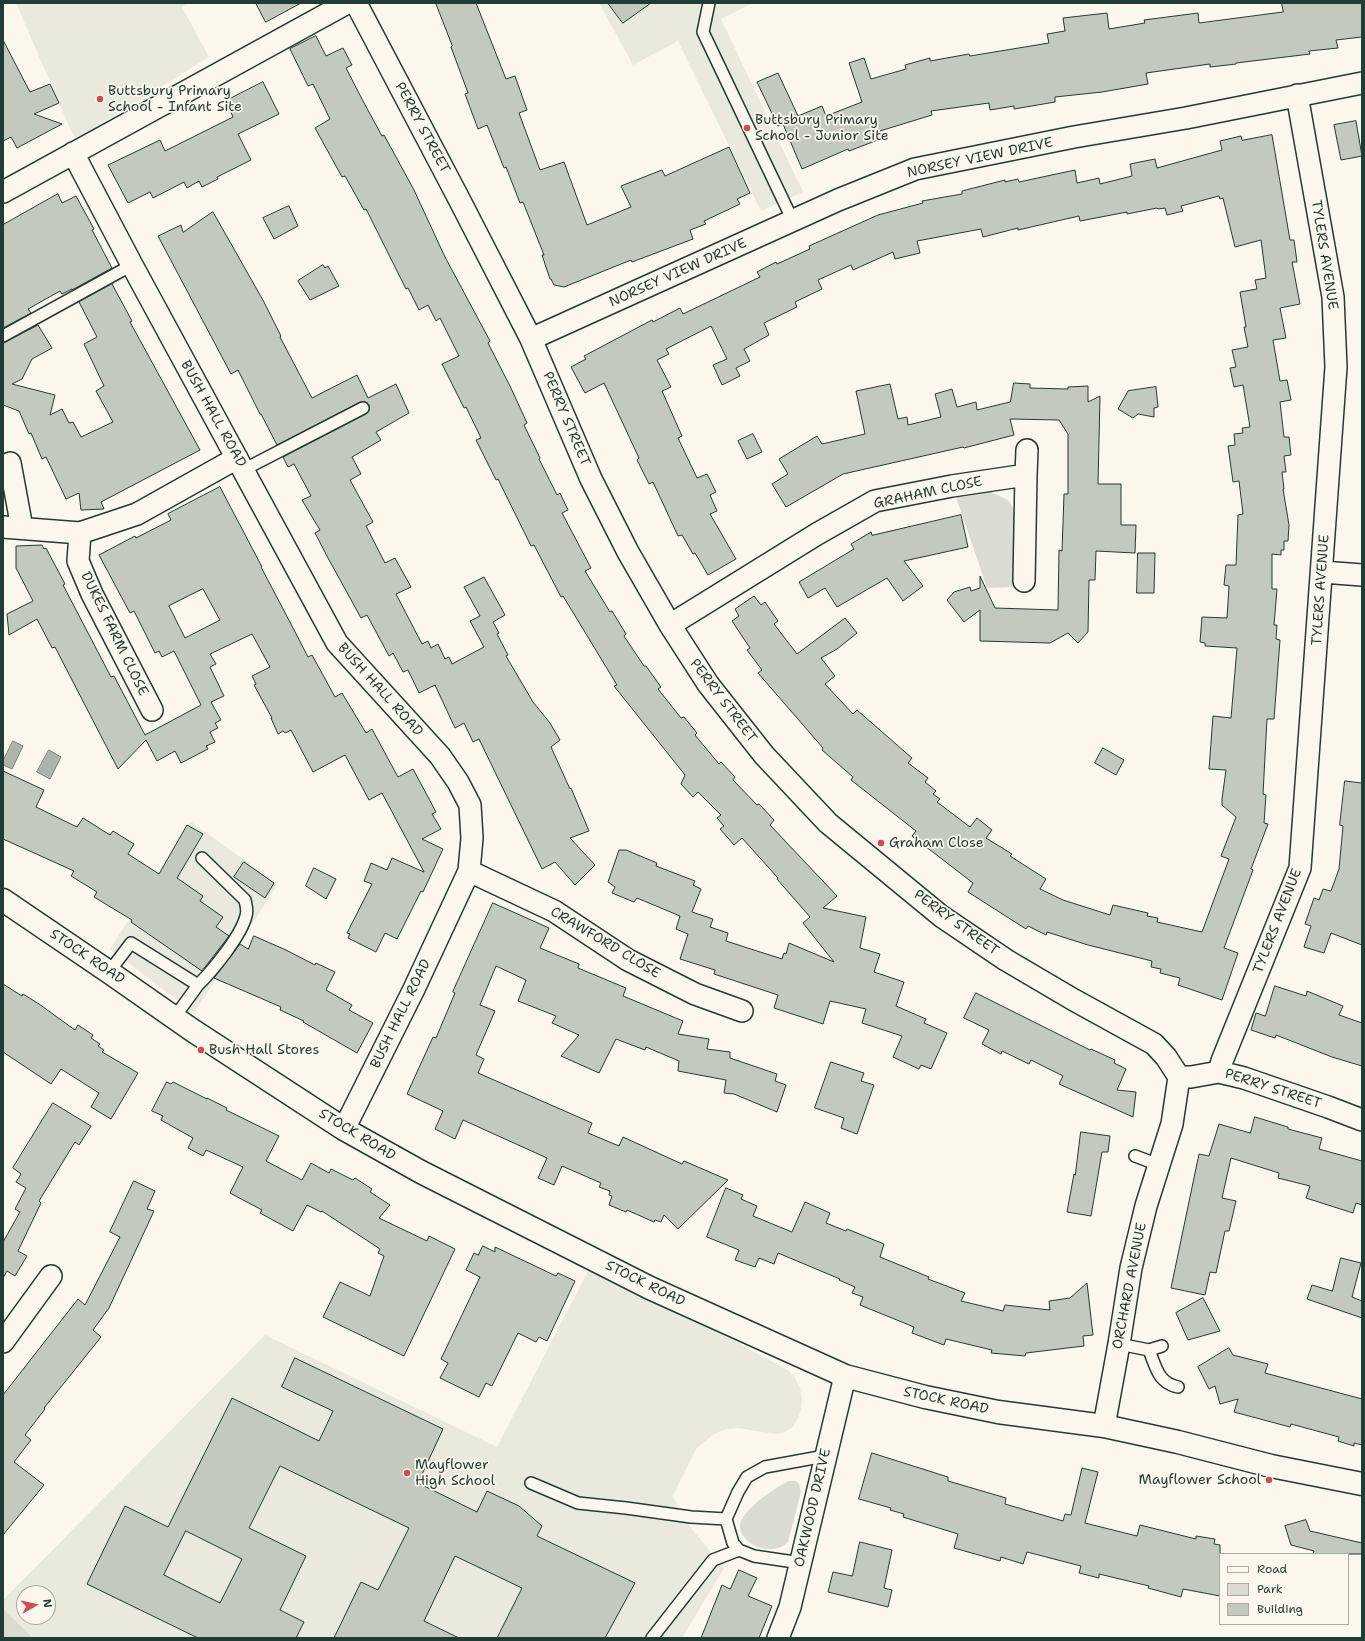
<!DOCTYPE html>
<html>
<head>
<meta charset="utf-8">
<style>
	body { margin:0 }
	#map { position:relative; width:1365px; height:1641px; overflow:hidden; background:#fbf7ec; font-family:"Shantell Sans",sans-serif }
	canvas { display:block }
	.frame { position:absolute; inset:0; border:4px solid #1f3d34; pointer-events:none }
	.legend { position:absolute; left:1219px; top:1553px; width:130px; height:72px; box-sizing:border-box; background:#fbf7ec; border:1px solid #a3ada2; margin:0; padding:5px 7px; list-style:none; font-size:12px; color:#1f3d34 }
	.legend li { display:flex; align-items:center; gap:8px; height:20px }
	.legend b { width:20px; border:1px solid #a3ada2 }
	.north { position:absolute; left:16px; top:1585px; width:40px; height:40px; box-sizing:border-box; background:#fbf7ec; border:1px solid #a3ada2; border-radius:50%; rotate:82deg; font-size:11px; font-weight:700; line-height:16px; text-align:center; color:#1f3d34 }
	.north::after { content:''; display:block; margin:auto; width:14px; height:18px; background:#d1495b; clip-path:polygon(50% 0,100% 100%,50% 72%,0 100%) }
</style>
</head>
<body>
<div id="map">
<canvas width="1365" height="1641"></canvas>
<div class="frame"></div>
<ul class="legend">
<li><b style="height:5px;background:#fbf7ec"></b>Road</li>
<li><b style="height:11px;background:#dbdcd1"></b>Park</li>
<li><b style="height:11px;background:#c4c9be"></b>Building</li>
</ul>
<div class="north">N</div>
</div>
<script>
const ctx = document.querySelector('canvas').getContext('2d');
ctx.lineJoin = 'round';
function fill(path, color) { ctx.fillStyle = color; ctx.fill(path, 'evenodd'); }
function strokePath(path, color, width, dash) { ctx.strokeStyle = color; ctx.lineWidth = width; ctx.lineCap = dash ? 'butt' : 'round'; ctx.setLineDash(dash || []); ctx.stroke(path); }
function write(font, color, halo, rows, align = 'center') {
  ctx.font = font + ' "Shantell Sans",sans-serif'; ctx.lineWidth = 3.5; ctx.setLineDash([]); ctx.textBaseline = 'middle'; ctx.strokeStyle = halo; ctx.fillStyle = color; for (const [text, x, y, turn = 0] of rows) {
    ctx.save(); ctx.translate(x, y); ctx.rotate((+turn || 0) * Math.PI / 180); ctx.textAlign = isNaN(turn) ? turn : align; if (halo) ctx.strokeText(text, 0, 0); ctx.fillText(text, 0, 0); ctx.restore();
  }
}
fill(new Path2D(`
	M16,3H189L182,7L209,57L75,140Z
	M599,3H753L721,19L803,192L761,211L678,41L633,65Z
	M191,822L278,884L194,1013L110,949L163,866L187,825Z
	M588,1271L731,1339L789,1371L794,1376L800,1388L802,1399L801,1409L799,1416L793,1427L783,1433L776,1434L738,1428L727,1429L714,1434L696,1449L673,1496L686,1522L724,1568L682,1638H3V1600L265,1335L497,1447ZM24,1593H48V1617H24Z`), '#eae9de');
fill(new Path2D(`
	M989,491L1008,500L1017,514L1013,587L987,588L955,494Z
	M789,1481H796L799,1484L801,1492L788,1542C773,1558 740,1545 740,1526C740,1511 777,1486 789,1481Z
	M3,1609L33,1638H3Z`), '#dbdcd1');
const water = new Path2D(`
	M13,741L23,746L12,769L3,765V761Z
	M49,750L61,757L50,779L37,772Z`);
fill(water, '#adb4aa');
strokePath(water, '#74847b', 1);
const building = new Path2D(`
	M256,3H301L266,22Z
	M436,3H476L506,79L515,76L527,110L519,113L540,170L564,162L587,225L631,207L621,186L662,170L665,176L729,147L750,193L737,199L740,204L704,221L706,224L690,230L693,239L632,262L631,260L564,287L554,285L551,279H550L542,255H544L523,202L520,203L506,167L504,168L487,125L478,129L465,94L468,93L451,47L452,46Z
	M608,3H651L623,23Z
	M1282,3H1362V37L1336,40L1338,48L1309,51L1310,54L1236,63V64L1210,67V64L1146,73L1148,84L1102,92L1055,97V102L1014,109V106L990,110L989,103L931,111L932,115L880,131L883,138L849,151L848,149L802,169L783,124L778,126L757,82L778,73L798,116L822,106L826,116L862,102L849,63L864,58L871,79L906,69L905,65L930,58V61L969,54L970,56L1049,43L1047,34L1065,31L1063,18L1107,13L1109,29L1145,23L1144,20L1198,13L1199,23L1283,12Z
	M316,36L326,56L343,48L352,65L346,68L363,101L382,136L384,135L414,190L445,257L490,341L488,343L510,386L527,423L524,425L540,458L539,459L557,495L560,493L568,510L562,513L591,568L585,571L610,612L612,611L626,634L624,636L644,666H646L661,687L658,689L681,718L684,717L697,733L695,735L719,764L721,762L735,777L733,780L757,805L759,804L774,820L770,825L837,896L823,908L866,917L860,948L880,954L874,972L904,982L896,1006L926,1019L924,1023L947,1033L931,1069L921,1065L919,1069L893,1057L902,1036L862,1023L866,1009L830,1001L823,1024L774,1008L778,995L714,974L715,970L680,959L688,934L676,929L680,916L637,898L634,902L612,893L615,887L608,882L619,850H626L657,863L656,866L695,881L693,885L701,889L692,912L713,919L710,927L728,933L726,941L782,959L784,953L786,954L789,943L834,962L803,923L810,917L777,879L778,878L742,838L734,845L720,829L724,826L717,818L721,815L698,792L693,797L681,784L685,775L614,686L617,685L563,596L561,597L534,545L531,546L498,479L496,480L476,440L481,438L466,407L464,408L442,364L459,356L440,318L436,321L428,305L419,310L408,288L406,289L366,209L364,210L345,176L342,177L315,128L330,119L313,84L308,86L290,49Z
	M3,40L30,92L50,84L59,103L34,114L62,124L17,148L11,137L3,141Z
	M263,82L279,114L238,134L251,160L217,177L218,179L202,187L199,181L187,188L184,182L153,198L150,192L128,203L108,165L160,140L165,151L233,117L226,101Z
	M1356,121L1362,156L1341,160L1334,125Z
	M1272,135L1290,240H1294L1297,262H1292L1300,304L1280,308L1286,338L1273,340L1280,381L1287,380L1291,400L1280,402L1284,437H1289L1291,455L1284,456L1286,472H1282L1284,489H1283L1289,525L1288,541H1284V550H1281V555L1272,554V589H1277L1274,625H1277L1276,639L1280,640L1274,719H1267L1263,794L1266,795L1264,823L1268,824L1251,869L1253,870L1224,948L1238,953L1222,1000L1178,985L1180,978L1160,973L1161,969L1151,967L1152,961L1088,945L1047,932L1046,935L1028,926L1026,929L968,892L973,883L912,836L916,831L851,780L853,777L822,750L823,748L758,673L762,670L747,650L750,648L732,621L739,616L735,609L754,596L761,605L765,602L778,621L774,624L797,654L845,618L857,633L837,649L821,658L835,676L825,684L853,714L857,710L912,758L908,763L928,778L925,782L936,791L933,794L940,799L937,802L970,827L977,818L992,830L986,838L1012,854L1010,856L1046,879L1040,889L1063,900L1110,915L1113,905L1148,913L1147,916L1158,918L1157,922L1202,932L1229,859L1221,856L1236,817L1222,805V799L1226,770L1209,769L1213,716L1231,718L1237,648L1205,646V643L1200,642L1202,617L1227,618L1229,586L1224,585L1226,565H1236L1238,515L1243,514L1239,481L1233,482L1228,446L1235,445L1234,434L1243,433L1242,428L1250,427L1243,385L1234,387L1230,368L1236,367L1232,350L1248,347L1244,327H1246L1240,292L1257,289L1255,280L1266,278L1261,240L1235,247L1223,198L1220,199L1219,196L1181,206L1183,211L1167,215L1165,208L1158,209L1157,208L1127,214V212L1080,221L1079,216L1018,230V228L983,237L981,229L917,241L920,253L895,259L893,252L853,270L851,265L818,280L822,289L795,302L797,307L764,323L769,335L744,349L750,361L736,368L740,376L722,385L713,365L727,359L711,326L666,349L669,354L657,360L671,387L662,391L682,436L678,438L697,478L707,474L716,492L710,495L717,511L710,514L736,559L708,575L695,553L693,554L682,535L678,536L653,482L649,484L637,460L639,458L604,383L585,393L571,367L586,359L584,356L652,320L653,322L680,308L683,314L760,277L757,272L776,262L777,264L810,249L809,246L878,215L923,203L922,201L962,194V191L1005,180V182L1018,179L1019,182L1075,170L1077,183L1099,178L1100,184L1132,176L1130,164L1155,159L1157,168L1222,150L1220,141L1241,136L1242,140Z
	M58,194L62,203L76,196L94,229L92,230L112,268L72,290V289L62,294L60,291L28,309L31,313L3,328V225Z
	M289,206L298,226L274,239L263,218Z
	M213,212L264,302L281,336L280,337L312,398L357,375L368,398L396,384L409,413L376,432L381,440L352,457L361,474L350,480L373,522L366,526L385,563L395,558L411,587L396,594L422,644L428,641L431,648L438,644L445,659L449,657L452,664L484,647L470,621L480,616L464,587L484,577L505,615L493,622L499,633L497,634L508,655L506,656L533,702L550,723L560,740L551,747L570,789L571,788L589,831L570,838L595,865L575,885L555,862L542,869L479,739L473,742L464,723L455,728L435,685L419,693L408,670L403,672L393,653L389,656L367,615L361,618L328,558L315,533L320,530L302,500L311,496L294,464L288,467L283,457L366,414L369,411V405L366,402H360L277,445L261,414H260L238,370L231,374L158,236L181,225L183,232Z
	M323,265L325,268L328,266L339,286L310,300L298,281Z
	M112,284L132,321L130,322L200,450L101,502L104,509L81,510L79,493L66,499L46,457L42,459L31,433L29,434L19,411L3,405V343L38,325L52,348L32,359L22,379L12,384L55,395L50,415L62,409L69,423L73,422L81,437L113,422L96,391L104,386L84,344L97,337L79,302Z
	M1014,383L1030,384V388L1068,389V387L1088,386V402L1100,396L1098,484H1121V525H1136L1135,553L1096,551L1095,580H1089L1088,632L1078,643L1068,633L1050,643L980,641V610L964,622L947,600L954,592L970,587L971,591L980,588V576L995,608L1058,610L1059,550L1062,551L1064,494H1068V434L1059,420L1010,419L1014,435L964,448L963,447L843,474L786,507L772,484L788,474L779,459L817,436L822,444L865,434L856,391L890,384L898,419L907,417L908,425L941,417L935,394L952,389L957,407L976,402L977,410L1010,402Z
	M1156,387L1158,407L1154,408V417L1138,414L1133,418L1118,409L1128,391Z
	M753,434L762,452L747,459L738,441Z
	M220,487L262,567H261L292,626L308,657L312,655L335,697L342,693L366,733L372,729L398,777L413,769L436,812L432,814L441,829L422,839L443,849L423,892L421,891L397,939L385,933L376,952L348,938L350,934L347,933L372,884L364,881L371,863L387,870L392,858L424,872L382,793L369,800L345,755L313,772L291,730L285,733L283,731L278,734L271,718H272L254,685L256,684L252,676L270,667L252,634L210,654L216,664L210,667L224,696L211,702L221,720L215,723L218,728L210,732L215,742L206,746L208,749L181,763L175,751L157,761L146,740L118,769L55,647L52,648L37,619L9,635L7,614L33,601L16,568V546L42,545L44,549L46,548L65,584L63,585L111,677L114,676L145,735L201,705L174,651L162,657L159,651L155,653L134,611L130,613L99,555L135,536L136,538L171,520L168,514ZM203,589L220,620L185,638L169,606Z
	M961,515L968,547L904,561L923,586L903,601L887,578L837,607L825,588L808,598L799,582L854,549L851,544L871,532L872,535Z
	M1138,553H1155L1154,593H1137Z
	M1103,748L1124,760L1116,775L1095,763Z
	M3,771L44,790L36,807L77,827L83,818L110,835L113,831L134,844L128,854L159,874L187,825L203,834L177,878L203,896L200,901L223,917L216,927L229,936L202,971L131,922L132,920L94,897L97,892L71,876L74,871L3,839Z
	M1345,781L1362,783V945L1331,933L1324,953L1304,947L1311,926L1305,924L1314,898L1319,900L1323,889L1331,891L1339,869L1343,826L1340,825Z
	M244,862L274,883L265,898L234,877Z
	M314,868L336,879L326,899L306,886Z
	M493,903L549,928L540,948L579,964L578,968L626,988L623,996L683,1021L678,1034L709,1039L707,1049L730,1052V1058L777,1074L775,1081L786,1085L777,1112L734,1094L724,1093L726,1080L678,1071L679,1061L646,1047L645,1050L616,1039L599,1073L561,1056L579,1035L552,1023L556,1016L518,1001L526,980L496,966L480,1005L495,1011L476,1055L484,1059L478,1073L592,1123L588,1133L619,1146L623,1137L682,1164L684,1161L728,1180L678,1229L664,1215L661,1222L655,1220L654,1222L627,1210L626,1212L609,1205L612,1196L609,1195L610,1191L599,1187L601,1183L562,1166L554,1185L538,1178L547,1158L463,1120L455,1139L435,1129L443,1111L407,1094L433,1037L436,1038L455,993L453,992Z
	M254,936L286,950L315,965L316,963L335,972L326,990L352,1005L349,1010L373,1023L357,1053L303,1022L304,1021L280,1010L281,1007L214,978L240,944L248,949Z
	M3,984L22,996L23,994L39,1004L75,1030L78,1025L93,1035L91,1038L100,1044L98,1046L104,1050L102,1052L138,1073L111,1119L91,1107L99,1093L61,1069L51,1084L3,1052Z
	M1275,986L1306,996L1307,991L1343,1006L1339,1015L1362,1023V1066L1332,1057L1276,1035L1275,1038L1251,1030L1256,1013L1265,1016Z
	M976,993L1090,1050L1091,1049L1115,1060L1114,1063L1126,1069L1117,1090L1136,1092L1133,1117L1059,1084L1063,1076L1031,1060L1029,1064L1002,1051L1001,1054L982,1044L989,1030L964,1018Z
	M831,1062L864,1073L861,1081L874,1085L857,1134L841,1128L844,1118L815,1108Z
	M167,1082L171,1084L173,1082L207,1099V1098L227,1108L226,1110L279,1136L266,1161L302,1180L311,1163L329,1173L331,1169L353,1180L355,1178L372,1189L370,1192L390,1205L379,1218L427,1241L429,1236L455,1249L404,1356L323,1317L340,1282L370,1296L384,1256L378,1253L380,1249L322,1211L321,1212L307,1205L293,1231L260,1213L262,1210L230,1193L243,1167L206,1150L203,1156L188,1148L193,1138L161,1120L163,1116L152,1111Z
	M53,1103L91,1126L79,1145L75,1142L39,1201L41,1203L18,1251L27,1256L15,1276L7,1271L3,1278V1242L20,1212L15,1209L26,1188L16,1182L21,1174L13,1168Z
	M1255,1117L1288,1127V1129L1322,1138L1319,1149L1362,1161V1205L1356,1203L1353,1213L1306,1198L1310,1186L1278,1178L1279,1173L1231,1158L1222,1198L1236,1201L1229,1231H1225L1216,1273L1210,1272L1205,1295L1171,1288L1199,1154L1209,1156L1219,1124L1250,1133Z
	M1081,1132L1110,1136L1108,1152H1102L1091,1216L1067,1212L1074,1174L1075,1175Z
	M134,1181L155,1191L147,1209L154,1211L109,1308L93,1330L101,1337L44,1408L45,1409L25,1435L31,1440L14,1462L44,1485L3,1535V1395L78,1299L85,1305L120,1237L110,1232Z
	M726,1188L743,1195L741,1199L757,1206L753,1216L792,1232L805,1202L830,1213L826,1223L846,1231L847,1229L884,1244L880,1257L929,1277L928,1279L965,1293L961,1301L1003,1311L1005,1305L1050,1310L1049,1301L1070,1298L1087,1283L1093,1335L1083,1336L1084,1346L1026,1353L1025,1356L991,1353L992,1350L946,1339L944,1345L912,1333L914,1327L860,1305L863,1297L852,1293L855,1287L839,1280L840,1279L778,1253L774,1264L759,1258L755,1267L735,1260L739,1250L707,1237Z
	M483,1246L495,1252V1247L556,1276L558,1273L575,1281L547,1341L539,1337L536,1342L518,1333L492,1386L486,1383L479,1397L440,1378L448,1363L441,1359L480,1277L466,1270L474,1253L478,1255Z
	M1341,1258L1361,1263L1352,1297L1362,1301V1318L1307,1299L1312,1285L1332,1291Z
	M1203,1298L1220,1331L1188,1340L1176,1313Z
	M1229,1348L1233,1355L1268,1364L1265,1373L1362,1399V1445L1354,1443V1446L1338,1441L1339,1437L1291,1424L1290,1427L1234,1412L1238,1399L1220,1404L1215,1386L1209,1389L1198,1367Z
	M295,1358L443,1429L418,1483L477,1512L487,1491L519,1506L542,1526L537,1536L635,1583L605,1638H497L522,1588L455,1556L424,1621L459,1638H334L361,1582L378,1590L409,1528L280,1466L249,1528L306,1556L280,1610L304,1622L296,1638H198L87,1584L125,1506L168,1527L232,1398L319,1441L333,1411L282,1387ZM186,1531L242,1559L220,1603L164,1575Z
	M872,1453L948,1477V1481L1006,1498L1005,1504L1063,1521L1065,1514L1071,1515L1082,1468L1098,1472L1085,1523L1137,1536L1140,1525L1196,1539V1536L1215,1539L1214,1544L1220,1545V1596L1183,1589L1181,1597L1148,1588L1149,1586L1099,1574V1578L1079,1573L1081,1566L1027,1552L1023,1564L1001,1557L1000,1561L954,1548L958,1534L903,1517L904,1514L890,1510L891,1508L859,1499Z
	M1306,1520L1310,1531L1362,1543V1554H1313L1314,1551L1291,1545L1285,1526Z
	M860,1542L892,1550L884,1588L892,1590L888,1607L828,1592L833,1572L852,1576Z
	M739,1570L757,1578L748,1596L772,1606L759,1638H701L722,1585L730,1589Z`);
fill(building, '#c4c9be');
strokePath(building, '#1f3d34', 1);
const service = new Path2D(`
	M709,3L703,32L793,221
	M3,336L132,265
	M243,470L363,408
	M109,972L131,943L198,985L174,1018
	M198,985C213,970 241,936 246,916C248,910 246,906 245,900L202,858
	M1135,1156L1159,1165
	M1119,1344L1149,1350C1156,1367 1158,1383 1178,1387
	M1149,1350L1162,1346
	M531,1483L578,1503L626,1508L691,1517L726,1519
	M801,1563L754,1556L739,1550L733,1543L726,1519L738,1492L747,1477L765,1467L825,1456
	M652,1638L713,1560L739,1550`);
const minor = new Path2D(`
	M356,3L459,199L531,339L591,479L628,552L670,625L708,684L764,755L828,823L941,916L1006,960L1074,1000L1154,1044L1166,1057L1179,1077
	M73,153L132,265L337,643L440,756L458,782L470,805L472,838L469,871L414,989L344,1129
	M3,192L347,3
	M531,339L838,200L915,169L1074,137L1186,118L1362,83
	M10,463L22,528
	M1026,475L1027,450
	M3,527L80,533L137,514L237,458
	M80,533L78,561L92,594L152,710
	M1322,572L1362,575
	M670,625L817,534L875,501L952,486L1026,475L1024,581
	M469,871L554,911L628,960L695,994L742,1011
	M1219,1072L1222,1061L1300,868L1336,367L1333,297L1297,95
	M1179,1077H1191L1219,1072L1244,1078L1328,1107L1362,1120
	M3,1342L51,1276
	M1104,1426L1119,1344L1131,1268L1146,1206L1172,1124L1179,1077
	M778,1638L790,1607L845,1376`);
const secondary = new Path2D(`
	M3,900L109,972L192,1030L344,1129L421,1172L650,1288L845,1376L925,1397L998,1412L1104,1426L1178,1442L1271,1466L1362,1484`);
strokePath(service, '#1f3d34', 14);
strokePath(minor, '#1f3d34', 24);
strokePath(secondary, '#1f3d34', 25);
strokePath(service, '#fbf7ec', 11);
strokePath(minor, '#fbf7ec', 21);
strokePath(secondary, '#fbf7ec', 22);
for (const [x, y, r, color] of [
	[100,99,4,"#d1495b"],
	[747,128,4,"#d1495b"],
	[881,843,4,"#d1495b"],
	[201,1050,4,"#d1495b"],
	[407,1473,4,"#d1495b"],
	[1269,1480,4,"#d1495b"]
]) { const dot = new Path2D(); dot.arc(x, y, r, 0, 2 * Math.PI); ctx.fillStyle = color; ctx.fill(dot); strokePath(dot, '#fbf7ec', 1.5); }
write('14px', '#1f3d34', '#fbf7ec', [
	["Buttsbury Primary",108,91],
	["School - Infant Site",108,107],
	["Buttsbury Primary",755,120],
	["School - Junior Site",755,136],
	["Graham Close",889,843],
	["Bush Hall Stores",209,1050],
	["Mayflower",415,1465],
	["High School",415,1481],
	["Mayflower School",1261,1480,"right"]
], 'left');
write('14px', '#1f3d34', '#fbf7ec', [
	["PERRY STREET",422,128,62],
	["NORSEY VIEW DRIVE",980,158,-12],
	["TYLERS AVENUE",1324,255,81],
	["NORSEY VIEW DRIVE",678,273,-24],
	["BUSH HALL ROAD",213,414,61],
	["PERRY STREET",566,419,67],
	["GRAHAM CLOSE",928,493,-12],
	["TYLERS AVENUE",1321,590,-86],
	["DUKES FARM CLOSE",114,634,64],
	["BUSH HALL ROAD",380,690,48],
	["PERRY STREET",723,701,53],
	["TYLERS AVENUE",1278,921,-69],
	["PERRY STREET",956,923,36],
	["CRAWFORD CLOSE",605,943,31],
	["STOCK ROAD",87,957,34],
	["BUSH HALL ROAD",401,1014,-64],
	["PERRY STREET",1273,1089,18],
	["STOCK ROAD",357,1135,31],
	["STOCK ROAD",645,1284,26],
	["ORCHARD AVENUE",1130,1286,-79],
	["STOCK ROAD",946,1401,12],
	["OAKWOOD DRIVE",813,1508,-77]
]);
</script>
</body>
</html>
